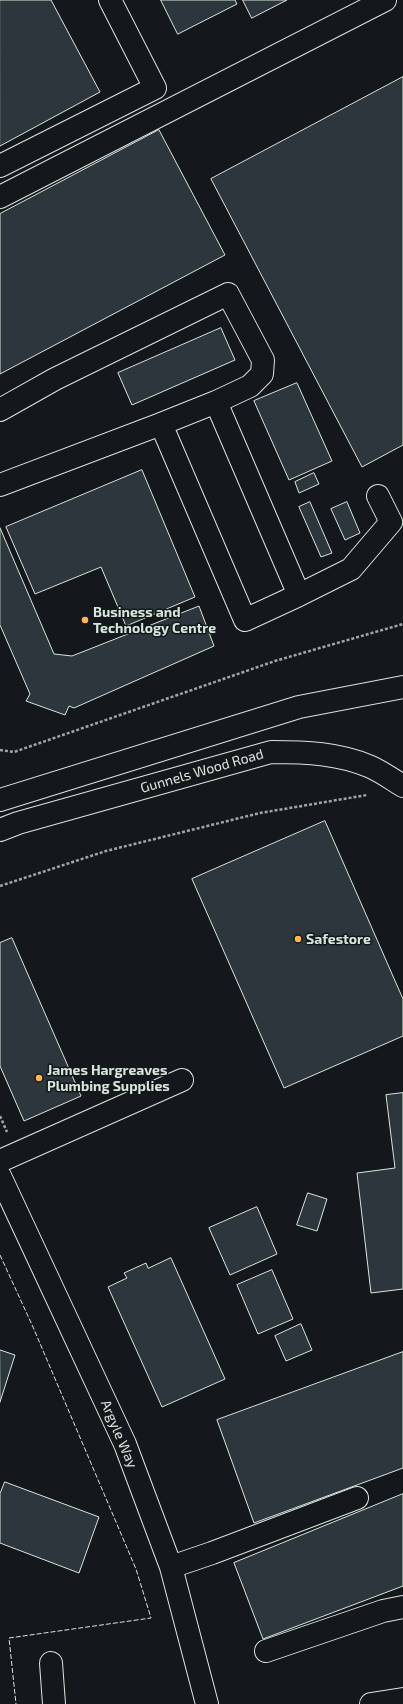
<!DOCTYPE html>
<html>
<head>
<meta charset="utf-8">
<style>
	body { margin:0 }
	canvas { display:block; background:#14181c }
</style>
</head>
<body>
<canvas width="403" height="1704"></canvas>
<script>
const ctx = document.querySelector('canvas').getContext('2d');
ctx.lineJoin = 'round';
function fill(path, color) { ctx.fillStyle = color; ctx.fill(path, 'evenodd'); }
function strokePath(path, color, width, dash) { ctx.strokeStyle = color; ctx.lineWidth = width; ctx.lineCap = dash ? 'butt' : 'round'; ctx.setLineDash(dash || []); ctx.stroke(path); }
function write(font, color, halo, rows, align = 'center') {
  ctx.font = font + ' "Exo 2",sans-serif'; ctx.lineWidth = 3; ctx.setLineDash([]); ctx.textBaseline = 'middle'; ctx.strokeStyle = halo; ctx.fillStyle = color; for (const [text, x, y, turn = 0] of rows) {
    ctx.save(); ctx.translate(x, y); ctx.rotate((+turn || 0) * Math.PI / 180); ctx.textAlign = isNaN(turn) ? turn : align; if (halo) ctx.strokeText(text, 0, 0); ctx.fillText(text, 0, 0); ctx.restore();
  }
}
const building = new Path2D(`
	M0,0H51L100,92L0,146Z
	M161,0H235L237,4L178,34Z
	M243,0H287L252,18Z
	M403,77V445L362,467L211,179Z
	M159,130L225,255L0,374V214Z
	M221,328L235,360L132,405L118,373Z
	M297,383L332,461L289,480L254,401Z
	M142,470L195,597L126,626L101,567L35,594L6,527Z
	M314,473L319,484L299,493L295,482Z
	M310,502L332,553L321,557L299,507Z
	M347,502L360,533L345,540L331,509Z
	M0,528L54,654L72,656L199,606L214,646L74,708L69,706L65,715L26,701L30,694L0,625Z
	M325,821L403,999V1036L284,1088L192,879Z
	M12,938L81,1096L24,1121L0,1066V943Z
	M403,1093V1289L371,1293L357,1173L395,1168L386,1095Z
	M308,1193L327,1199L317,1231L297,1225Z
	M257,1207L277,1254L230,1275L209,1228Z
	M171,1258L225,1379L162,1407L108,1287L127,1278L124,1273L146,1263L148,1268Z
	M272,1270L293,1319L258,1334L237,1285Z
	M301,1324L312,1350L286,1361L275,1336Z
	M0,1350L15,1355L0,1402Z
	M403,1352V1468L254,1523L217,1420Z
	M5,1482L99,1517L79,1573L0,1543V1494Z
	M403,1494V1586L263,1639L234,1563Z`);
fill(building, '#2c363c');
strokePath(building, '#d8e6dc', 1);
const minor = new Path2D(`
	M0,166L155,88L110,0
	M0,197L385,0
	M0,410L55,379L228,294L263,360L262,374L250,386L216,402L161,424L245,620L299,595L216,402
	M0,485L161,424
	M299,595L351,569L391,522L378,496
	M0,1161L182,1080
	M0,1176L125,1444L171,1567L207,1704
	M171,1567L212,1553L357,1498
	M266,1651L383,1611L403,1607
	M51,1663L54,1704
	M371,1704L403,1699`);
const major = new Path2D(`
	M0,800L299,707L403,687
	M0,830L18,823L271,752C305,752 339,753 371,767C382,772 393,780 403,786`);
strokePath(minor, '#d8e6dc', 24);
strokePath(major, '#d8e6dc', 24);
strokePath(new Path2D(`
	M0,750L14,752L275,661L403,624
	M0,886L106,851L260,813L367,795
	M0,1116L7,1132`), '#9da8a2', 2.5, [3, 2]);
strokePath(minor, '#14181c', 22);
strokePath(major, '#14181c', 22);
strokePath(new Path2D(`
	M0,1255L33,1327L136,1569L151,1618L9,1638L16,1704`), '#d8e6dc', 1, [5, 2]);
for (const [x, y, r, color] of [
	[85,620,4,"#ffb74d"],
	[298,939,4,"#ffb74d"],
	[39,1078,4,"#ffb74d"]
]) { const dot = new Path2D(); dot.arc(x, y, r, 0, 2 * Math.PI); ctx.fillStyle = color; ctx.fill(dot); strokePath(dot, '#14181c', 1.5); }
write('bold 14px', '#d8e6dc', '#14181c', [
	["Business and",93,612],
	["Technology Centre",93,628],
	["Safestore",306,939],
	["James Hargreaves",47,1070],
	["Plumbing Supplies",47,1086]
], 'left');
write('14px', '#d8e6dc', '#14181c', [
	["Gunnels Wood Road",202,771,-16],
	["Argyle Way",119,1434,67]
]);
</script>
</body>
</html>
